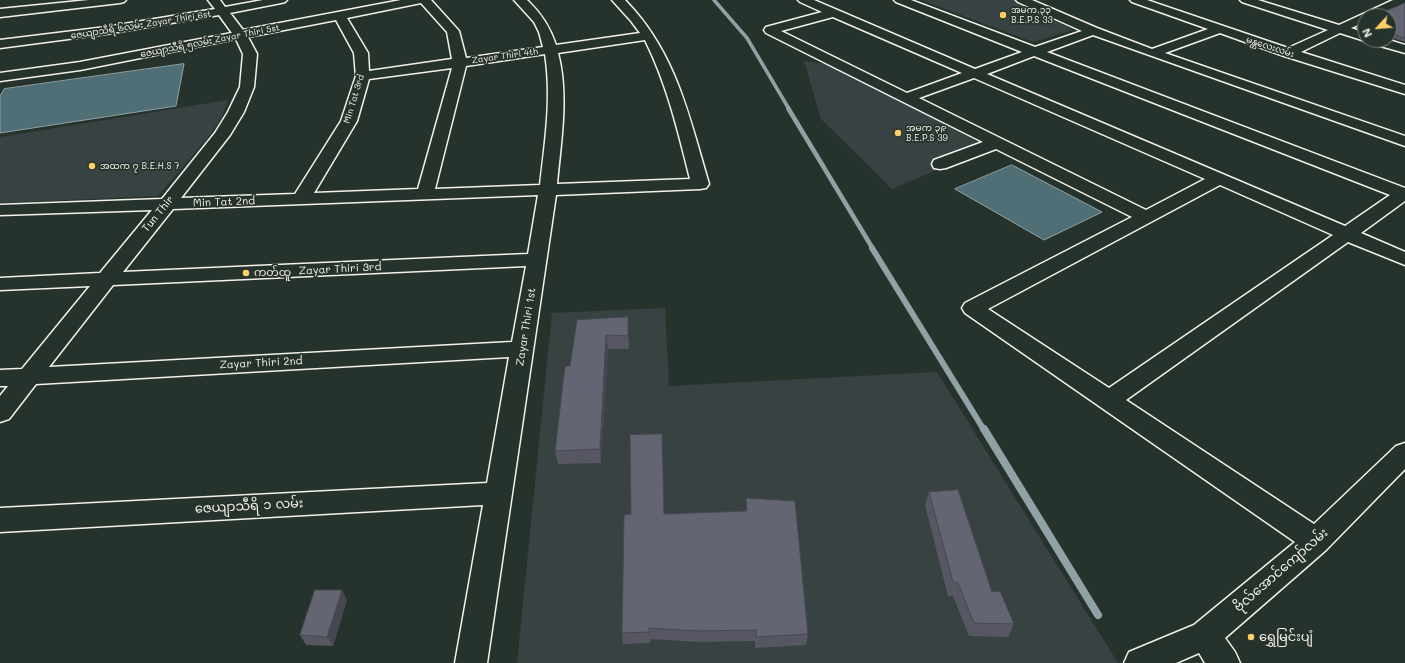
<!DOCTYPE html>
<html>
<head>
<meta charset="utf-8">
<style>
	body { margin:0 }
	#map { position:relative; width:1405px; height:663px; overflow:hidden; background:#26332d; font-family:Mali,sans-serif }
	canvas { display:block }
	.north { position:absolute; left:1357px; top:8px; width:40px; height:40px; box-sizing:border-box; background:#26332d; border:1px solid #787f78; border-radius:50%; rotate:244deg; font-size:11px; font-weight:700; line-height:16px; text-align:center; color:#f4f1e8 }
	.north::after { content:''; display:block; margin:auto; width:14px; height:18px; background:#ffd166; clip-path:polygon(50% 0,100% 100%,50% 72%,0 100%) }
</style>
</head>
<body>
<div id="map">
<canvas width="1405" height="663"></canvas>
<div class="north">N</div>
</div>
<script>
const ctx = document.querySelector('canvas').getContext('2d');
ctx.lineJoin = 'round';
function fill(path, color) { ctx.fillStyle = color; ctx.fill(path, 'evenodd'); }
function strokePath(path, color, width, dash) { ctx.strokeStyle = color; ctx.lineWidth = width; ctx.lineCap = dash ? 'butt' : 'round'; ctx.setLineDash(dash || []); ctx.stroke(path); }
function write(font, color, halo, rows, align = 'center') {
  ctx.font = font + ' Mali,"Noto Sans Myanmar",sans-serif'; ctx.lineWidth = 3.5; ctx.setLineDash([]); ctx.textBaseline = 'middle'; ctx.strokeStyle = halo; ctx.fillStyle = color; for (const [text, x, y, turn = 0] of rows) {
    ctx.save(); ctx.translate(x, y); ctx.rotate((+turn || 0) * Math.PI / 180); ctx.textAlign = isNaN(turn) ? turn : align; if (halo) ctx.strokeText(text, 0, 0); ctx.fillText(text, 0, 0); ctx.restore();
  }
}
fill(new Path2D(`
	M921,0H1015L1073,30L1033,42Z
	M804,61L839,66L988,148L892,189L821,119Z
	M228,100L222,116L210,135L158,196L0,203V137Z
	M665,308L669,386L937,372L1118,663H517L552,313Z`), '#394242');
const water = new Path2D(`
	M184,64L176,106L0,133V96L4,89Z
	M1012,165L1102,212L1044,240L955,189Z`);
fill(water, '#4f6e76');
strokePath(water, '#91a2a4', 1);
strokePath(new Path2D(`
	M714,0L747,38L789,109`), '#91a2a4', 3.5);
strokePath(new Path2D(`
	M788,108L873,249`), '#91a2a4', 4.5);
strokePath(new Path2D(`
	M872,248L984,430`), '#91a2a4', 6);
strokePath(new Path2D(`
	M984,429L1098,615`), '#91a2a4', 8);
const minor = new Path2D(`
	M89,0H126L124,2L120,3L0,17V9Z
	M208,0H220L225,7L263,0H287L285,2L281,3L230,13L243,30L401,0H431L459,31L466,58L543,47L539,32L534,22L514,0H527C541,13 550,27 556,45L640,33L631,21L612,0H625C676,52 689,116 709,184L706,188L700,189L556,195L487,663H455L483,505L0,532V508L487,483L509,357L36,384L9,419L0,422V396L8,386H0V370L22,369L90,286L0,290V278L100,273L152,210L0,215V205L162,199L215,133L228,112L240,87L243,54L236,39L80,70L0,81V73L80,62L232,33L219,15L106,34L0,48V40L106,27L215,9ZM421,3L447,32L452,59L369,71L368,53L347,18ZM336,20L354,53L356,76L341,121L295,194L181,198L230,135L244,112L254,87L257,54L248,37ZM645,40C667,84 678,131 690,179L557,184C561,141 569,95 558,53ZM545,54C552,98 545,141 540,185L435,189L466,66ZM452,68L418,189L314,193L357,121L369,79ZM538,195L528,254L123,272L173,209ZM526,266L512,342L49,367L113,285Z
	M798,0H814L975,69L1022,52L896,2L894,0H911L1035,47L1082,31L1018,2L1016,0H1032L1097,28L1152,49L1208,29L1132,2L1130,0H1147L1288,48L1328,30L1242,2L1240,0H1258L1339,25L1393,0H1405V3L1378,16H1365V22L1351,28L1365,33V40H1368L1365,41L1340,33L1301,52L1405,85V94L1284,56L1220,33L1165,53L1405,136V146L1093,35L1047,52L1405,188V201L1361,233L1405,252V265L1348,242L1126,400L1314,524L1396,446L1405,443V469L1326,550L1225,638L1235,652L1240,663H1205L1199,653L1176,663H1124L1129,652L1194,625L1295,542L965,313L962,308L965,303L1132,217L996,149L946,168L940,169L934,168L932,164L934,160L983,142L766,33L764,30L766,27L822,12L800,2ZM833,17L962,73L907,93L781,31ZM1034,56L1390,195L1345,226L987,74ZM974,78L1205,179L1146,210L919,98ZM1220,185L1333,235L1109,388L988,309Z
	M1369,40H1389L1405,45V53L1370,43Z`);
strokePath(minor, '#f4f1e8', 3);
fill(minor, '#26332d');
fill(new Path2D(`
	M1405,4V42L1389,37V16Z
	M1365,21V30L1357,27L1359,23Z
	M628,317L629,330V349H608L601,463L558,464L555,451L570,366Z
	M929,492L992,592L1014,624L1008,637L969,636L953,596H948L925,505Z
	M746,498L808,634L806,645L755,648V641L698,642L650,639V643L623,644L622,633L664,514L746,511Z
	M342,590L347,600L333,646L306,645L300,635Z`), '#565763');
fill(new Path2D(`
	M628,317L629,330V349L628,336Z
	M606,335L608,349L601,463L600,449Z
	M342,590L347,600L333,646L327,637Z`), '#464750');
const building = new Path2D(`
	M1405,4V38L1389,33V16H1372Z
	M1365,21V25L1359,23Z
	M628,317V336L606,335L600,449L555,451L565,366H570L577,320Z
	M662,434L664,514L747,511L746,498L795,501L808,634L756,637V630L698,631L649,628V632L622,633L624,515L631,514L630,435Z
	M958,490L992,592L1000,591L1014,624L974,623L958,583L953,582L929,492Z
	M315,590H342L327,637L300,635Z`);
fill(building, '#646573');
strokePath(building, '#464750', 1);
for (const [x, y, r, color] of [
	[1003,15,4,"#ffd166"],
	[898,133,4,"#ffd166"],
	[92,166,4,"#ffd166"],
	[246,273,4,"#ffd166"],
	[1251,637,4,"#ffd166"]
]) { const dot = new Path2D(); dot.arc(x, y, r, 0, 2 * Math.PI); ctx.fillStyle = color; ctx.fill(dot); strokePath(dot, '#26332d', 1.5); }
write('9px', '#f4f1e8', '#26332d', [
	["အမက ၃၃",1011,10],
	["B.E.P.S 33",1011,20],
	["အမက ၃၉",906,128],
	["B.E.P.S 39",906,138],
	["အထက ၇ B.E.H.S 7",100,166]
], 'left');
write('9px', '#f4f1e8', '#26332d', [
	["ဇေယျာသီရိ ၆လမ်း Zayar Thiri 6st",141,25,-9],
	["ဇေယျာသီရိ ၅လမ်း Zayar Thiri 5st",210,41,-11],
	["မန္တလေးလမ်း",1270,47,18],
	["Zayar Thiri 4th",505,56,-8],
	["Min Tat 3rd",354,99,-73]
]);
write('11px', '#f4f1e8', '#26332d', [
	["Min Tat 2nd",224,202,-2],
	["Tun Thir",158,214,-51],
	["Zayar Thiri 3rd",340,269,-3],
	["Zayar Thiri 1st",526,327,-81],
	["Zayar Thiri 2nd",261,363,-3]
]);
write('11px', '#f4f1e8', '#26332d', [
	["ကတ်ထူ",254,273]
], 'left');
write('13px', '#f4f1e8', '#26332d', [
	["ဇေယျာသီရိ ၁ လမ်း",249,506,-3],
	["ဗိုလ်အောင်ကျော်လမ်း",1281,570,-41]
]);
write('13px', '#f4f1e8', '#26332d', [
	["ရွှေမြင်းပျံ",1259,637]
], 'left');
</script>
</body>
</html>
